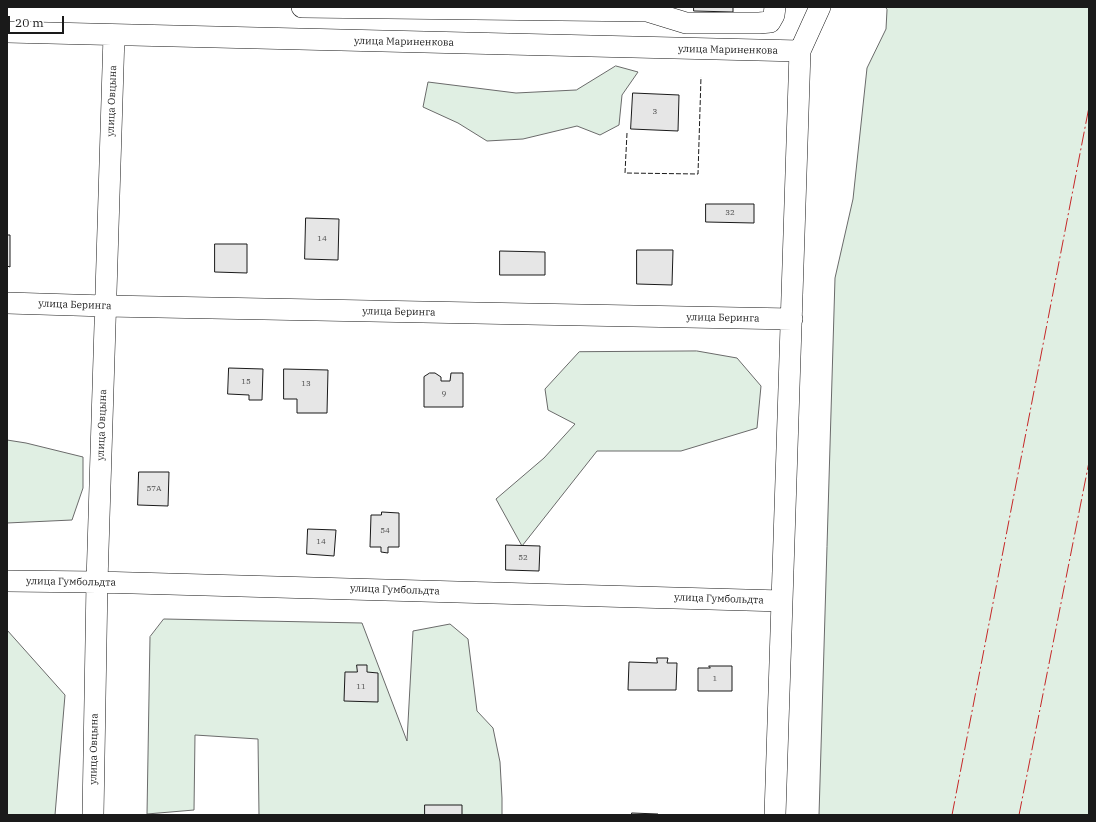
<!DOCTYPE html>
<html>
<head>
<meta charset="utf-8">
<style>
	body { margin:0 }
	#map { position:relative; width:1096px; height:822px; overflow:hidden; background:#fff; font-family:"IBM Plex Serif",serif }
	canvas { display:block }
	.frame { position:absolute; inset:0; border:8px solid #1a1a1a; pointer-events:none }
	.scale { position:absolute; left:8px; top:16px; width:56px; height:18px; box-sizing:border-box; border:2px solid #1a1a1a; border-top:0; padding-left:5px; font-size:12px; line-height:14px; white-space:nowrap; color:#1a1a1a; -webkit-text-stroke:3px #fff; paint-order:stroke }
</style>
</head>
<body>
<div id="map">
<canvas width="1096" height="822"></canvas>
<div class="frame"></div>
<div class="scale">20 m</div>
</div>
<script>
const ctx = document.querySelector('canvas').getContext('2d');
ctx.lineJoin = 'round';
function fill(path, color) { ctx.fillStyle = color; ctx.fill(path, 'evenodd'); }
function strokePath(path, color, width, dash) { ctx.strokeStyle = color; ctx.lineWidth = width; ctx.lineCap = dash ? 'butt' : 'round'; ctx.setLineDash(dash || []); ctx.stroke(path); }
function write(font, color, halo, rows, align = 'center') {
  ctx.font = font + ' "IBM Plex Serif",serif'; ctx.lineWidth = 3; ctx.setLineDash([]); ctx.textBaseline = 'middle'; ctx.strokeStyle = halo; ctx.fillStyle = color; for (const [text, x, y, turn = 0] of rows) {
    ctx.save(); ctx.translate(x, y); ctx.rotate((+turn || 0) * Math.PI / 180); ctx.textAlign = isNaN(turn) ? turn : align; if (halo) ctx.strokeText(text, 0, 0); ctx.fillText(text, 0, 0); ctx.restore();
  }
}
const green = new Path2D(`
	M886,7H1089V815H819L835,278L853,199L867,68L886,29L887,10Z
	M616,66L638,72L622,95L619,125L600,135L577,126L523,139L487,141L458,123L423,107L428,82L516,93L576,90Z
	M697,351L737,358L761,386L757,428L681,451H597L522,546L496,499L544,458L575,424L548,410L545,389L579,352Z
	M7,440L26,443L83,457V488L72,520L7,523Z
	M164,619L362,623L407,741L413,631L450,624L468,639L477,711L493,728L500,762L502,798V815H259L258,739L195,735L194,810L147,814L150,637Z
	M7,630L65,695L55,815H7Z`);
fill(green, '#e0efe3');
strokePath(green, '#6a6a6a', 1);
const building = new Path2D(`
	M694,7H733V12L694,11Z
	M633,93L679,95L678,131L631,129Z
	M706,204H754V223L706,222Z
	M306,218L339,219L338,260L305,259Z
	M7,235H10V267L7,266Z
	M215,244H247V273L215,272Z
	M637,250H673L672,285L637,284Z
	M500,251L545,252V275H500Z
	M229,368L263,369L262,400H249V395L228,394Z
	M284,369L328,370L327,413H297V399H284Z
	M430,373H435L441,377V381H450L451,373H463V407H424V377Z
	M139,472H169L168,506L138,505Z
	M382,512L399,513V547H388V553L381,552V547H370L371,515H381Z
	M308,529L336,530L334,556L307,554Z
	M506,545L540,546L539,571L506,570Z
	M657,658H668L667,663H677L676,690H628L629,662L657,663Z
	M357,665H367V672L378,673V702L344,701L345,672H357Z
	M709,666H732V691H698V668H710Z
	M425,805H462V815H425Z
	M632,813L658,814V815H632Z`);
fill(building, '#e6e6e6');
strokePath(building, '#1a1a1a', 1);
const minor = new Path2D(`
	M302,7L647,11L686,23H759L770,22L774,15L775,7
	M7,32L800,51
	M7,303L106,306L792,319
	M7,581L97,582L782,601
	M93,815L97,582L114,35
	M775,815L800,51L820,7`);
strokePath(minor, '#1a1a1a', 22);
strokePath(minor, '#fff', 21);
strokePath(new Path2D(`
	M627,133L625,173L698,174L701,77`), '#1a1a1a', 1, [5, 2]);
strokePath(new Path2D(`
	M952,815L1089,107
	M1019,815L1089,462`), '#c62828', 1, [14, 3, 2, 3]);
write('8px', '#4d4d4d', null, [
	["3",655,112],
	["32",730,213],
	["14",322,239],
	["15",246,382],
	["13",306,384],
	["9",444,394],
	["57А",154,489],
	["54",385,531],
	["14",321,542],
	["52",523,558],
	["1",715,679],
	["11",361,687]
]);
write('10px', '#1a1a1a', '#fff', [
	["улица Мариненкова",404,42,1],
	["улица Мариненкова",728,50,1],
	["улица Овцына",112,101,-88],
	["улица Беринга",75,305,2],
	["улица Беринга",399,312,1],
	["улица Беринга",723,318,1],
	["улица Овцына",102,425,-88],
	["улица Гумбольдта",71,582,1],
	["улица Гумбольдта",395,590,2],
	["улица Гумбольдта",719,599,2],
	["улица Овцына",94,749,-89]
]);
</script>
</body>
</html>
